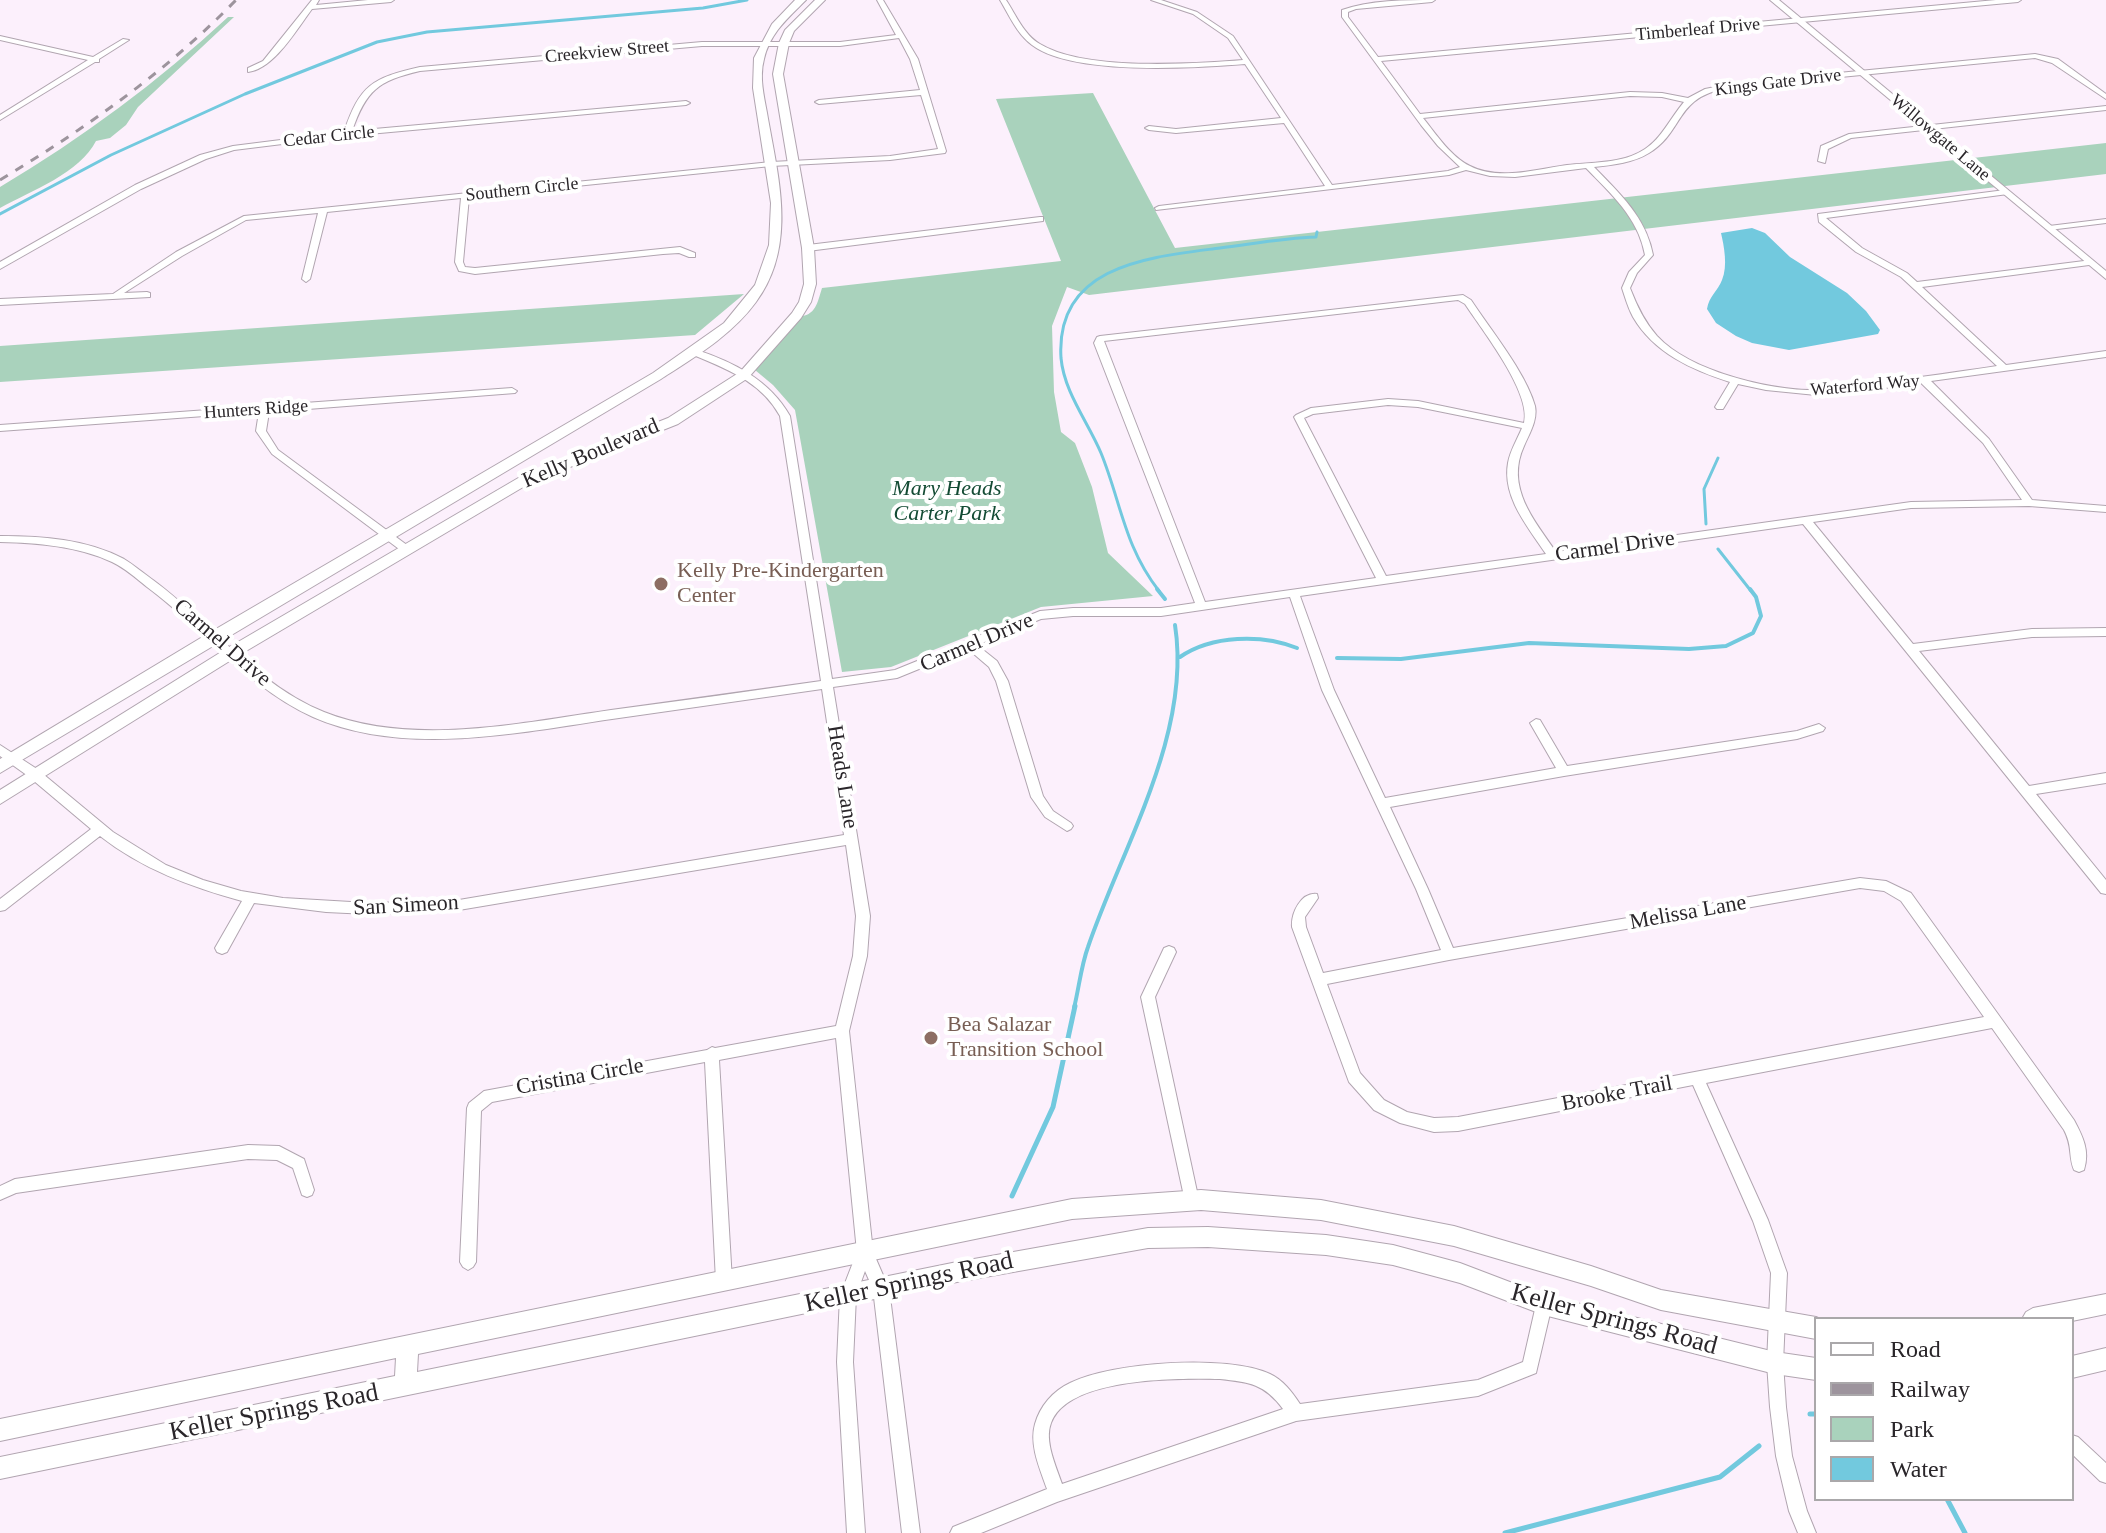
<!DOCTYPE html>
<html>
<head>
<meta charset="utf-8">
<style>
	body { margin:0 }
	#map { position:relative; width:2106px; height:1533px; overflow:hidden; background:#fcf0fc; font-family:Georgia,serif }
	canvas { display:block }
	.legend { position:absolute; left:1814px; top:1317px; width:260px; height:184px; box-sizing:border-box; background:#fff; border:2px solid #aaa8aa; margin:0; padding:10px 14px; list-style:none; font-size:24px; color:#2a262a }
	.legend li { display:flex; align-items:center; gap:16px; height:40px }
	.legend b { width:40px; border:2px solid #aaa8aa }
</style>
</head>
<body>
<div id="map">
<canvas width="2106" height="1533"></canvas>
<ul class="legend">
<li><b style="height:10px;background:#fff"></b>Road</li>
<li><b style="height:10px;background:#9d949d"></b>Railway</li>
<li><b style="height:22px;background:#a9d2bc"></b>Park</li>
<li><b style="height:22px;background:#72c9de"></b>Water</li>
</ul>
</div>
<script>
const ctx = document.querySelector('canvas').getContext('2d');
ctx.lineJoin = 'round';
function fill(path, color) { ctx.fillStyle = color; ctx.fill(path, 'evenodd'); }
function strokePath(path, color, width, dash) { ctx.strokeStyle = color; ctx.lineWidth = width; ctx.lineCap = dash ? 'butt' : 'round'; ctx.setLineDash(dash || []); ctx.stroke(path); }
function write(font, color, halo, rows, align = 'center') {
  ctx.font = font + ' Georgia,serif'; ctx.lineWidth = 8; ctx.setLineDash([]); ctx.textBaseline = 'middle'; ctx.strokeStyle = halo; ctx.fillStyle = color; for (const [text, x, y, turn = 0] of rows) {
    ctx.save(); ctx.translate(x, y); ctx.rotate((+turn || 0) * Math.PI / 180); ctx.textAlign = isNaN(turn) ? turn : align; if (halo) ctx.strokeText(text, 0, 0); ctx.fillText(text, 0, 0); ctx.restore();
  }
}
fill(new Path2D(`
	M228,17H234L138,107L126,125L110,138L96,141C80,173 31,191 0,208V187C82,138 158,82 228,17Z
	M1093,93L1175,248L2106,143V174L1089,295L1067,287L1052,326L1054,392L1061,432L1075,443L1092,487L1108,553L1153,596L1041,607L891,667L842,672L795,410L773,385L755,370L798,317C816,315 817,304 822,288L1061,261L996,99Z
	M744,294L695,335L0,382V346Z`), '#a9d2bc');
fill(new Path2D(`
	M1752,228L1765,233L1790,257L1847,293L1866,311L1880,330L1878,334L1789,350L1752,343L1736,336L1716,323L1707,309C1709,296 1718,291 1722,280C1728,266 1724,246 1721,233Z`), '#72c9de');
strokePath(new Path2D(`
	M0,214L111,155L245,94L377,42L427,32L703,8L747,0
	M1706,524L1704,489L1718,458
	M1718,549L1751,591
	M1159,591C1124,546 1121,502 1101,453C1088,422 1064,392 1061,358C1055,264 1151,257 1220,248C1252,244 1283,238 1316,237L1317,232`), '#72c9de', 3);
strokePath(new Path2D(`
	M1157,589L1165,599
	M1180,657C1212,635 1262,634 1297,648
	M1337,658L1401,659L1529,643L1689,649L1726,646L1753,633L1761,616L1756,597L1750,589
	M1074,1008C1079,988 1081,966 1088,947C1122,847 1192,734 1175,625`), '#72c9de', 4);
strokePath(new Path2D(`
	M1012,1196L1053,1107L1075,1006
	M1810,1414H1816
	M1947,1499L1965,1533
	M1505,1533L1720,1477L1759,1446`), '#72c9de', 5);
const minor = new Path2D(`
	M312,0H319L316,5L368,0H394L391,2L312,9C297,29 274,69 248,72V68L263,61Z
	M877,0H883L918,59L946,151L945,153L890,160L771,166L469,197L463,262L465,267L475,268L680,247L695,253V257H689L679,253L663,254L475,274L459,271L455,262L461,198L327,212L310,279L306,282L302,279L318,213L246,220L182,256L124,293L147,292L150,293V297L0,305V299L113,294L176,252L244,216L771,162L890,156L938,149L921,95L819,104L815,102L819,100L920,90L910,59L899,38L840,46H702L420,71C378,81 366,90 352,131L686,101L690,103L686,105L347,136L234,150L206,159L141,189L0,269V262L135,185L200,155L233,146L344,132C360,85 372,78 420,67L702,42H840L896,35Z
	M1000,0H1006C1016,15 1024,35 1040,44C1084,71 1191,64 1243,60L1228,38L1193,14L1151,0H1161L1197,12L1233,36L1332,185L1448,171L1460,167L1438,146L1421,125L1342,17V10C1370,0 1405,0 1435,0L1432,2L1356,9L1348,12V17L1378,57L1996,0H2021L2018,2L1381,61L1420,114L1630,92L1662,93L1688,98L1705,89L1735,83L2035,54L2058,59L2106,94V99L2052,63L2035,58L1728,88C1674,97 1685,131 1649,153C1633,163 1612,165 1594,167C1620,194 1646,217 1653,255L1637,273L1630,288C1637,306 1644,321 1657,336C1691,373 1778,393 1827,390C1846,389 1864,385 1882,382C1920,377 1959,372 1997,366L1901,277L1856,252L1819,222L1818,214L2005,190H2008V194L1826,218L1862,248L1907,273L1917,282L2092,260V264L2089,265L1922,287L2006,365L2106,351V357L1931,381L1989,439L2032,500L2106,506V512L2029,506L1911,508L1813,522L1913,644L2032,629L2106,628V636L2032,637L1919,651L2029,786L2106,773V783L2036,794L2106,880V894L2101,893L1803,524L1300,596L1334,690L1385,798L1556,768L1530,723L1536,719L1540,720L1567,766L1797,731L1819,724L1825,728L1823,731L1797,739L1564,776L1390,807L1428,889L1453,948L1860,878L1886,881L1911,893L2074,1120C2083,1137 2090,1151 2084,1170L2079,1172L2074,1170C2068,1155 2073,1147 2064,1130L1992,1028L1706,1083L1768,1220L1787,1273L1783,1363L1786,1407L1792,1456L1807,1511L1816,1533H1798L1789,1511L1776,1456L1770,1407L1767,1363L1771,1273L1753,1221L1693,1085L1458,1131L1434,1132L1400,1123L1374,1110L1349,1082L1292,927C1291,913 1301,892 1317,894L1318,898L1305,917L1306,927L1323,973L1441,950L1416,889L1322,690L1290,597L1161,616H1073L1041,619L977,645L997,661L1008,681L1043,796L1053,811L1071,823L1073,826L1071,829L1067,831L1045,817L1031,797L996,681L989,667L968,649L897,678L833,687L870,916L867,956L849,1031L873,1252L889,1289L920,1533H902L873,1289L865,1271L856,1296L853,1362L865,1533H847L837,1362L840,1296L857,1252L836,1038L719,1060L732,1281L729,1286L724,1289L719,1286L716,1281L705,1062L492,1102L481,1111L476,1262L473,1267L468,1270L463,1267L460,1262L467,1108L469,1103L484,1091L707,1050L712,1047L715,1048L836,1026L853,956L856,916L846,845L453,911L368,914L326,912L254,903L227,952L222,954L217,952L215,948L242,901C191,887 142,869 100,836L5,910L0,911V899L91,829L28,776L0,756V745L37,769L113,832L166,865L203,880L241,891L283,898L368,903L453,901L844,835L822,689C752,699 682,709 612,719C518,733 404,757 313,717C248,688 203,628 147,587C136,578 125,568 112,562C77,546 38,543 0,542V536C41,536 87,539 124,559C134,565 143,573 153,580C210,622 257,685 324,712C412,747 521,723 611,710C681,701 751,691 821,681L780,416C761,381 726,369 691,354V350L694,349C733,362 769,379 790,416L832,679L895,670L1040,611L1073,608H1161L1195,603L1094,343L1097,337L1100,336L1463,295L1471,300C1490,329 1526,373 1535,406C1538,420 1529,434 1524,446C1505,487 1534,520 1556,552L1911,502L2022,500L1983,443L1921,383L1826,396L1766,390L1738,384L1723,409H1717L1715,407L1730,382C1692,370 1654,353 1633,317C1628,308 1625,297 1622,288L1629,272L1645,255C1638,217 1611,194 1586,168L1515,177L1490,176L1466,170L1449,175L1156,210L1155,208L1159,206L1325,186L1284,123L1176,133L1149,130L1145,128L1149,126L1176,129L1281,118L1245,64C1194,68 1073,76 1032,45C1017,34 1009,15 1000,0ZM1630,96L1662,97L1684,102C1671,117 1662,138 1645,149C1623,164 1592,162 1567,165C1538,169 1499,181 1470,166C1451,157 1436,134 1423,118ZM1458,300L1465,304C1482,330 1532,393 1524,423L1418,401L1388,399L1311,408L1296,415L1294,417L1376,578L1205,602L1104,341ZM1388,405L1418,407L1522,428C1517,440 1510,451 1508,463C1502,497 1528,527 1546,554L1386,576L1304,418L1313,414ZM1860,888L1884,891L1901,901L1984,1017L1458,1117L1434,1118L1407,1112L1384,1100L1360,1073L1327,984L1449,960Z
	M0,36L93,57L123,39L129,40L99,59V62H95L0,120V115L88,60L0,40Z
	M2106,106V110L1851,138L1828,149L1825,163L1818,161L1821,146L1849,134Z
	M1040,217H1043V221L808,251L804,248L808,245Z
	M2106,219V223L2049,230L2045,228L2049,226Z
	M512,388L517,391L515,393L269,412L266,431L278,450L411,548L412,551L407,555L272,454L256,431L259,412L0,431V425Z
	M1169,946L1174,948L1176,952L1155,997L1199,1201L1197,1206L1192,1208L1187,1206L1185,1201L1141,997L1164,948Z
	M248,1145L279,1146L304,1159L314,1190L312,1195L307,1197L302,1195L293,1168L277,1160L248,1159L16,1193L0,1200V1186L15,1179Z
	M1544,1297L1550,1299L1552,1305L1536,1373L1478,1396L1296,1421L1057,1502L981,1533H950L953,1527L1047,1489C1040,1469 1029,1445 1035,1424C1040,1406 1053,1391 1070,1383C1111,1362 1228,1354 1270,1374C1283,1380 1292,1392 1300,1404L1478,1380L1523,1362L1536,1305L1538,1299ZM1220,1379C1249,1382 1265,1384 1283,1409L1062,1484C1056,1466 1044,1441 1051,1423C1068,1377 1179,1378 1220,1379Z
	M2072,1435L2078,1437L2106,1463V1483L2100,1481L2072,1454Z`);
const tertiary = new Path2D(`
	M1770,0H1779L2106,271V279Z`);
const secondary = new Path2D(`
	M795,0H806C788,18 770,33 764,59C759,77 764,96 767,113C778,177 798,245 756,302C732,335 695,357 661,379L0,773V759L209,633L653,373L724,323L755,285L769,245L771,203L753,88L754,58L772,24Z
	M815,0H825L794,31L789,43L783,74L814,248L816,284L811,302L801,318L748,378L678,424L530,483L236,657L0,804V790L226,649L520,477L668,418L740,372L792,313L799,302L804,284L802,248L773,74L779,43L785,30Z
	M1201,1190L1321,1200L1454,1226L1591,1266L1661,1290L1816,1317L1820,1319H1816V1339L1661,1310L1591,1286L1454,1246L1321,1220L1201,1210L1072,1219L418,1354L417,1372L957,1262L1148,1228L1208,1227L1326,1235L1393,1245L1460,1263L1544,1295L1775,1352L1816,1358V1380L1775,1374L1544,1315L1460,1283L1393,1265L1326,1255L1208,1247L1148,1248L957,1282L0,1479V1457L395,1376L396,1358L0,1441V1419L1072,1199Z
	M2106,1294V1314L2072,1321V1319H2022L2026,1312L2033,1308Z
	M2106,1348V1370L2072,1378V1356Z`);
strokePath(minor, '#b1a5b0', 2);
strokePath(tertiary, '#b1a5b0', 2);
strokePath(secondary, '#b1a5b0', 2);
fill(minor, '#fff');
fill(tertiary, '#fff');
fill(secondary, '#fff');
strokePath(new Path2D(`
	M0,180C86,128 166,72 236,0`), '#9d949d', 3, [9, 9]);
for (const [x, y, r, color] of [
	[661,584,8,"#8d6e63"],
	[931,1038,8,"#8d6e63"]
]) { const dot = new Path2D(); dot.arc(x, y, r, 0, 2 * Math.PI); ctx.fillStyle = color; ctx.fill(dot); strokePath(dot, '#fff', 3); }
write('18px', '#2a262a', '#fff', [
	["Timberleaf Drive",1698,30,-5],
	["Creekview Street",607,52,-5],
	["Kings Gate Drive",1778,83,-7],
	["Cedar Circle",329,137,-6],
	["Willowgate Lane",1940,138,40],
	["Southern Circle",522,190,-6],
	["Waterford Way",1865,386,-5],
	["Hunters Ridge",256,410,-4]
]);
write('22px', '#2a262a', '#fff', [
	["Kelly Boulevard",591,454,-23],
	["Carmel Drive",1615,547,-8],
	["Carmel Drive",222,643,41],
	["Carmel Drive",977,643,-23],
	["Heads Lane",842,777,81],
	["San Simeon",406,906,-3],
	["Melissa Lane",1688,913,-10],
	["Cristina Circle",580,1077,-10],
	["Brooke Trail",1617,1094,-11]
]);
write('italic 22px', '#134b34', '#fff', [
	["Mary Heads",947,489],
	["Carter Park",947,514]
]);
write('22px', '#785e54', '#fff', [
	["Kelly Pre-Kindergarten",677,571],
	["Center",677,596],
	["Bea Salazar",947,1025],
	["Transition School",947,1050]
], 'left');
write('26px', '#2a262a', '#fff', [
	["Keller Springs Road",909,1283,-12],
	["Keller Springs Road",1614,1320,15],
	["Keller Springs Road",274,1413,-11]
]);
</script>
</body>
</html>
